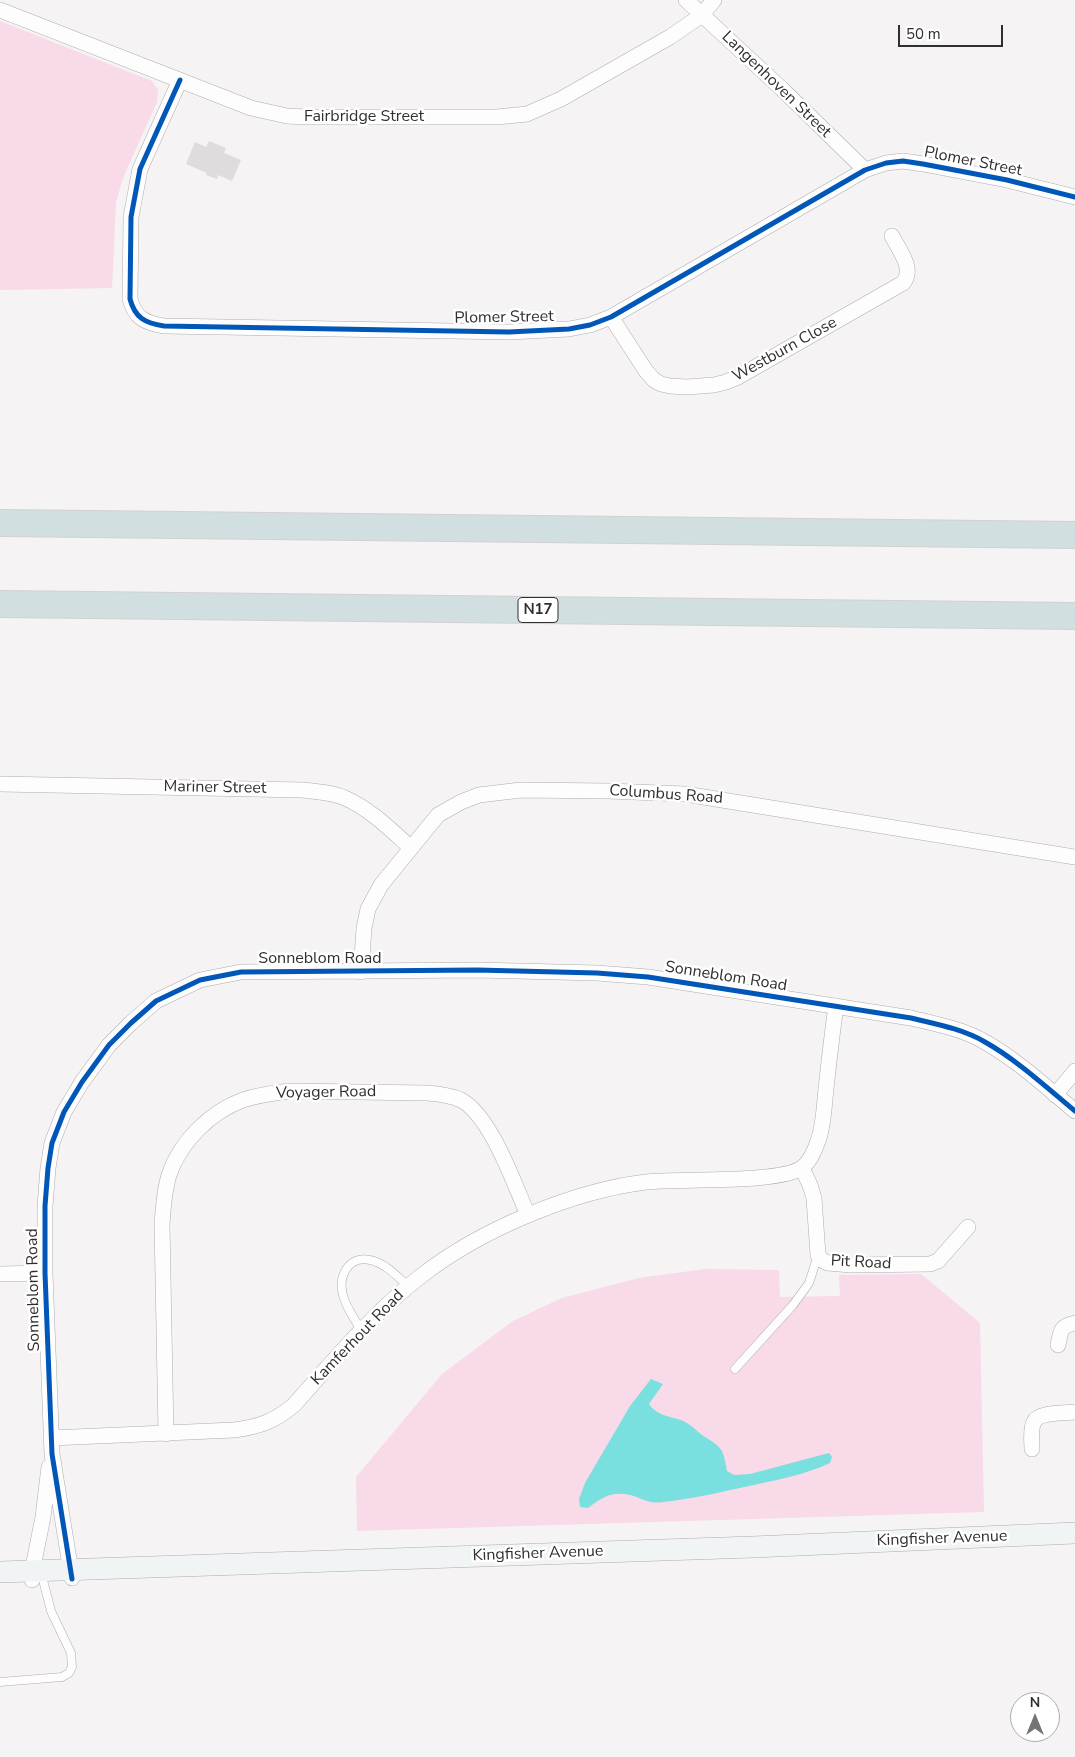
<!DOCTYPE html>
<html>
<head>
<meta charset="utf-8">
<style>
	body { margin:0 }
	#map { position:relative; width:1075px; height:1757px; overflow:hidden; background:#f5f3f4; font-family:"Nunito Sans",sans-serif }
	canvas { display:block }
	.north { position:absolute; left:1010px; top:1692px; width:50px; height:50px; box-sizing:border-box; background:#fff; border:1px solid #acabac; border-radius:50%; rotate:0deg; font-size:14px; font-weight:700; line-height:20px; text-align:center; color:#302e2f }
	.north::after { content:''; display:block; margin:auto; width:18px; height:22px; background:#757374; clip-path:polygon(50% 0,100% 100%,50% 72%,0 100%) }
	.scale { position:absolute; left:898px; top:25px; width:105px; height:22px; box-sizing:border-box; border:2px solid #302e2f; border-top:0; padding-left:6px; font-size:15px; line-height:18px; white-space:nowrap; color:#302e2f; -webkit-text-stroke:4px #fff; paint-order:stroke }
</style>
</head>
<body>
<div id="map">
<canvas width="1075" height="1757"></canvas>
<div class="north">N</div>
<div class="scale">50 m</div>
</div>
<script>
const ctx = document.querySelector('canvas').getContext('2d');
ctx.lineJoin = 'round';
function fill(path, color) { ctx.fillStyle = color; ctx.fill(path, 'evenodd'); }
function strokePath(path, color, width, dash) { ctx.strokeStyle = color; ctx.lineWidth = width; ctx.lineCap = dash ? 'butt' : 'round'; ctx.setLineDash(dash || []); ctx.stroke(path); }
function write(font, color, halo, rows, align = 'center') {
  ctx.font = font + ' "Nunito Sans",sans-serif'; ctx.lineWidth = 5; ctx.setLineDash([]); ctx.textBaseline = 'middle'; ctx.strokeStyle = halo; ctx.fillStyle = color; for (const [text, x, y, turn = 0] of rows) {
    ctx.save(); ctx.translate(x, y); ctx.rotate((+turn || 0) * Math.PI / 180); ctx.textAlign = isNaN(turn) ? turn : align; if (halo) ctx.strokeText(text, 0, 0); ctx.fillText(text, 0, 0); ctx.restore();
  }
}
fill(new Path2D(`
	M0,21L152,81L158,90L157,102L123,178L116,202L112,288L0,290Z
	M705,1269L779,1270L780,1297L840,1296L839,1275L921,1274L980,1323L984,1512L357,1531L356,1477L442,1374L513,1321L562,1298L639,1278Z`), '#f8dae9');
fill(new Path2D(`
	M651,1379L663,1384L649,1404C657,1416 670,1416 683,1421C690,1424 696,1430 702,1435C722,1448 723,1447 727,1471L734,1475L750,1474L829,1453L832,1457L830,1463C804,1475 777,1480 749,1486C721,1492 692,1499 663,1502C650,1504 645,1500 634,1496C614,1490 603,1496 588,1508L580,1507L579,1499L585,1483L630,1406Z`), '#7adfdf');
fill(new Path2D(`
	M209,141L226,148L224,153L241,160L232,181L218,175L217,179L206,175L207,173L186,164L195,142L206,147Z`), '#dedcdd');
const lane = new Path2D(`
	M361,1330C355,1319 346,1308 343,1295C338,1277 348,1255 370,1260C385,1263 397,1276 408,1286
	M735,1369L793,1305L809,1283L818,1255
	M0,1682L62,1677L69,1673L72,1667L71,1653L51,1611L43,1580`);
const street = new Path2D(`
	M686,0L782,89L865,170
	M0,10L251,108L287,116L306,117H497L527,114L561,99L670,37L702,15L714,0
	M180,80L140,169L131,217L130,299C135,318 145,323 164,326L509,332L569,329L590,325L611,317L865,170L886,163L903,161L923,164L1007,180L1075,197
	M611,317L646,371L654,380L661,384L670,386L687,387L714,385L726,382L738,377L903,283C915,269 899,250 892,236
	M0,784L303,790C317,792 332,792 345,798C370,809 391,830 411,848
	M361,972L364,928L368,909L381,885L438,815L461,802L479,795L521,790L608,791L685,794L1075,857
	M1055,1095L1075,1071
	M802,1168L810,1185L814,1198L818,1255L822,1260L828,1263L851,1265L930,1264L938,1261L968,1227
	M0,1274L45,1273
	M1058,1345C1061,1331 1060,1326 1075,1323
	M166,1434L162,1225C163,1208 164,1192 169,1175C180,1142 210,1112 243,1100C258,1095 273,1093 289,1091L427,1093C438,1094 450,1095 461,1100C491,1116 514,1184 528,1215
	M51,1438L234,1430C259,1427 275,1421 294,1405C334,1360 373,1313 421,1276C480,1230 572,1191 646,1182C677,1178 782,1184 803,1167C810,1161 815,1150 818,1141C824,1125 824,1106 826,1089C829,1061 832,1034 836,1006
	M1032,1449C1032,1442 1030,1429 1034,1422C1038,1412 1065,1413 1075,1412
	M72,1578L52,1454L45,1273V1206L48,1168L52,1143L64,1112L82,1082L109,1045L131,1023L156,1001L200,980L241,972L477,970L597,973L648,977L911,1018C936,1024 963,1029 985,1042C1017,1060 1046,1087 1075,1111
	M32,1580L34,1562L43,1517L49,1467`);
const secondary = new Path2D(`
	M0,1572L753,1547L1075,1533`);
const highway = new Path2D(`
	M0,523L1075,535
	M0,604L1075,616`);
strokePath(lane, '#aeacad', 9);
strokePath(street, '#aeacad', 16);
strokePath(secondary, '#aeacad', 22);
strokePath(highway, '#d2d1d1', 28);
strokePath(lane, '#fefdfd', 8);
strokePath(street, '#fefdfd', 15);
strokePath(secondary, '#f1f4f4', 21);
strokePath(highway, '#d2dfe0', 26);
strokePath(new Path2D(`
	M180,80L140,169L131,217L130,299C135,318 145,323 164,326L509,332L569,329L590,325L611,317L865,170L886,163L903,161L923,164L1007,180L1075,197
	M72,1579L52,1454L45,1273V1206L48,1168L52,1143L64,1112L82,1082L109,1045L131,1023L156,1001L200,980L241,972L477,970L597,973L648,977L911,1018C936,1024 963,1029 985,1042C1017,1060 1046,1087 1075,1111`), '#0057b8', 5);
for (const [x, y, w] of [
	[538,610,40]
]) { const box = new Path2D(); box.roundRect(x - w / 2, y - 12.5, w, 25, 4); ctx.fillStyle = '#fff'; ctx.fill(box); strokePath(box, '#302e2f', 1); }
write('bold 15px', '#302e2f', null, [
	["N17",538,610]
]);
write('16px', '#302e2f', '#fff', [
	["Langenhoven Street",776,85,44],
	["Fairbridge Street",364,117],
	["Plomer Street",973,162,11],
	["Plomer Street",504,318,-1],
	["Westburn Close",785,350,-29],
	["Mariner Street",215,788,1],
	["Columbus Road",666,795,4],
	["Sonneblom Road",320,959],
	["Sonneblom Road",726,977,9],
	["Voyager Road",326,1093,-1],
	["Pit Road",861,1263,3],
	["Sonneblom Road",34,1290,-91],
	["Kamferhout Road",358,1338,-46],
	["Kingfisher Avenue",942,1539,-2],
	["Kingfisher Avenue",538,1554,-2]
]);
</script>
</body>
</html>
